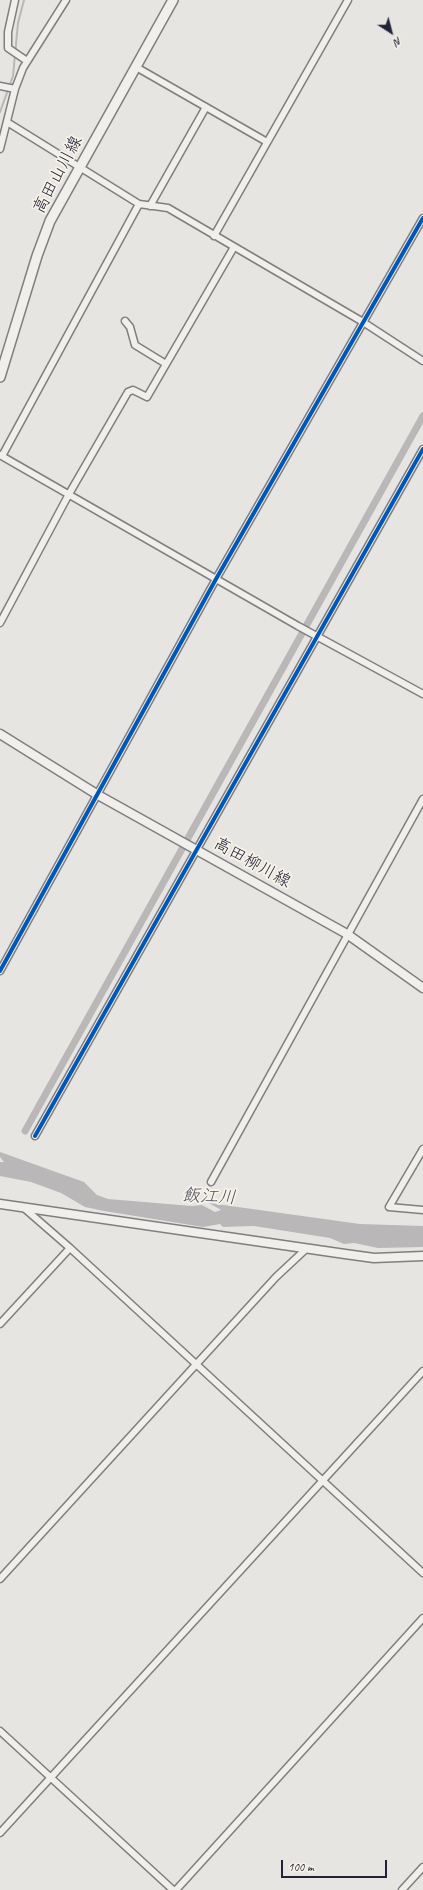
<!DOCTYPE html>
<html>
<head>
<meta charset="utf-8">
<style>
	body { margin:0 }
	#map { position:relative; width:423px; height:1890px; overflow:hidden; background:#e7e5e1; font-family:Caveat,sans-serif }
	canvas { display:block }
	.north { position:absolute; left:371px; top:12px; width:40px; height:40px; -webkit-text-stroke:3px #f7f3e8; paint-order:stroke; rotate:144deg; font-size:11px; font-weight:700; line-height:16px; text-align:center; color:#22223b }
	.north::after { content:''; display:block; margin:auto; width:14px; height:18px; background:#22223b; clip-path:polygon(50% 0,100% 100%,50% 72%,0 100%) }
	.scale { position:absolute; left:281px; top:1860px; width:106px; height:18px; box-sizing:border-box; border:2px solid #22223b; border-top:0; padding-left:5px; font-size:12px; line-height:14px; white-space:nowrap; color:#22223b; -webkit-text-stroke:3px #f7f3e8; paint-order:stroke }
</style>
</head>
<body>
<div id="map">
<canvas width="423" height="1890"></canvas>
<div class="north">N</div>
<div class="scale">100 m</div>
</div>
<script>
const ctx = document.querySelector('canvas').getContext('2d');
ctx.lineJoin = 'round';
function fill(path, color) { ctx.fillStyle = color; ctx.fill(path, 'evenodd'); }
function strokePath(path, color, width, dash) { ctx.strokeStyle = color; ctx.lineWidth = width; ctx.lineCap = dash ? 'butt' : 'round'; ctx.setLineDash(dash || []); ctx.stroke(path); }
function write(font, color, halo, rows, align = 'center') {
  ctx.font = font + ' Caveat,"Klee One",sans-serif'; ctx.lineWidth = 3.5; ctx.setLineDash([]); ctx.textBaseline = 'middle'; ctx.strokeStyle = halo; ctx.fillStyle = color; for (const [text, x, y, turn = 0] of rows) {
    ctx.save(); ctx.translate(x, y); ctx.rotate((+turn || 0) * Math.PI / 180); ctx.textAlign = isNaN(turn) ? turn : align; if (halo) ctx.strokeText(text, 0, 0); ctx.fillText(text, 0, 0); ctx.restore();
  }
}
fill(new Path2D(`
	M0,1152L84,1182L97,1195L108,1199L192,1206L202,1205L215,1212L221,1210L209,1203L360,1224L423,1226V1247L378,1248L354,1243L344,1244L330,1238L254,1226L223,1227L220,1224L203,1227L104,1211L85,1207L61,1193L31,1182L0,1176V1162H4L0,1157Z`), '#bab7b8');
strokePath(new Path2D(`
	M0,112L13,76L18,23L24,0`), '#bab7b8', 2);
strokePath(new Path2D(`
	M25,1131L423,416`), '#bab7b8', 7);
const street = new Path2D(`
	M15,0L8,32V48L27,61
	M136,67L267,142
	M0,86L15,89
	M7,122L139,204L168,208L363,322L423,361
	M0,149L15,89L23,68L66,0
	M150,206L206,107
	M214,236L348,0
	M125,321L130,327L135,345L166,364
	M0,455L298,626L423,694
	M2,456L139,204
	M0,623L69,494L128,392L133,390L147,397L234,247
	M0,971L216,579L423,218
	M35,1136L423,449
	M423,1149L389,1207L423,1210
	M211,1182L423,799
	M24,1208L70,1248L423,1573
	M0,1324L70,1248
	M0,1579L276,1277L306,1249
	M0,1731L173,1890
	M0,1833L423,1371
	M176,1890L423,1618
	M402,1890L423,1867`);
const secondary = new Path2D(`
	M0,734L98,795L347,934L423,988
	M0,1204L345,1254L374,1258L423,1256`);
const primary = new Path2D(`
	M0,377L37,256L50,221L173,0`);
strokePath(street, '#7f7e81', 9);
strokePath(secondary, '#7f7e81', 11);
strokePath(primary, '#7f7e81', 12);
strokePath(street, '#f0efeb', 6);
strokePath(secondary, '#f0efeb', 8);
strokePath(primary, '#f0efeb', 9);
strokePath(new Path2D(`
	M0,971L216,579L423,218
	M35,1136L423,449`), '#0057b8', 4);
write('17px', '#22223b', '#f7f3e8', [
	["高田山川線",58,175,-62],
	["高田柳川線",252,863,29]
]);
write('italic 18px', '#504f60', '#f7f3e8', [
	["飯江川",209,1197,3]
]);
</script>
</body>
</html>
